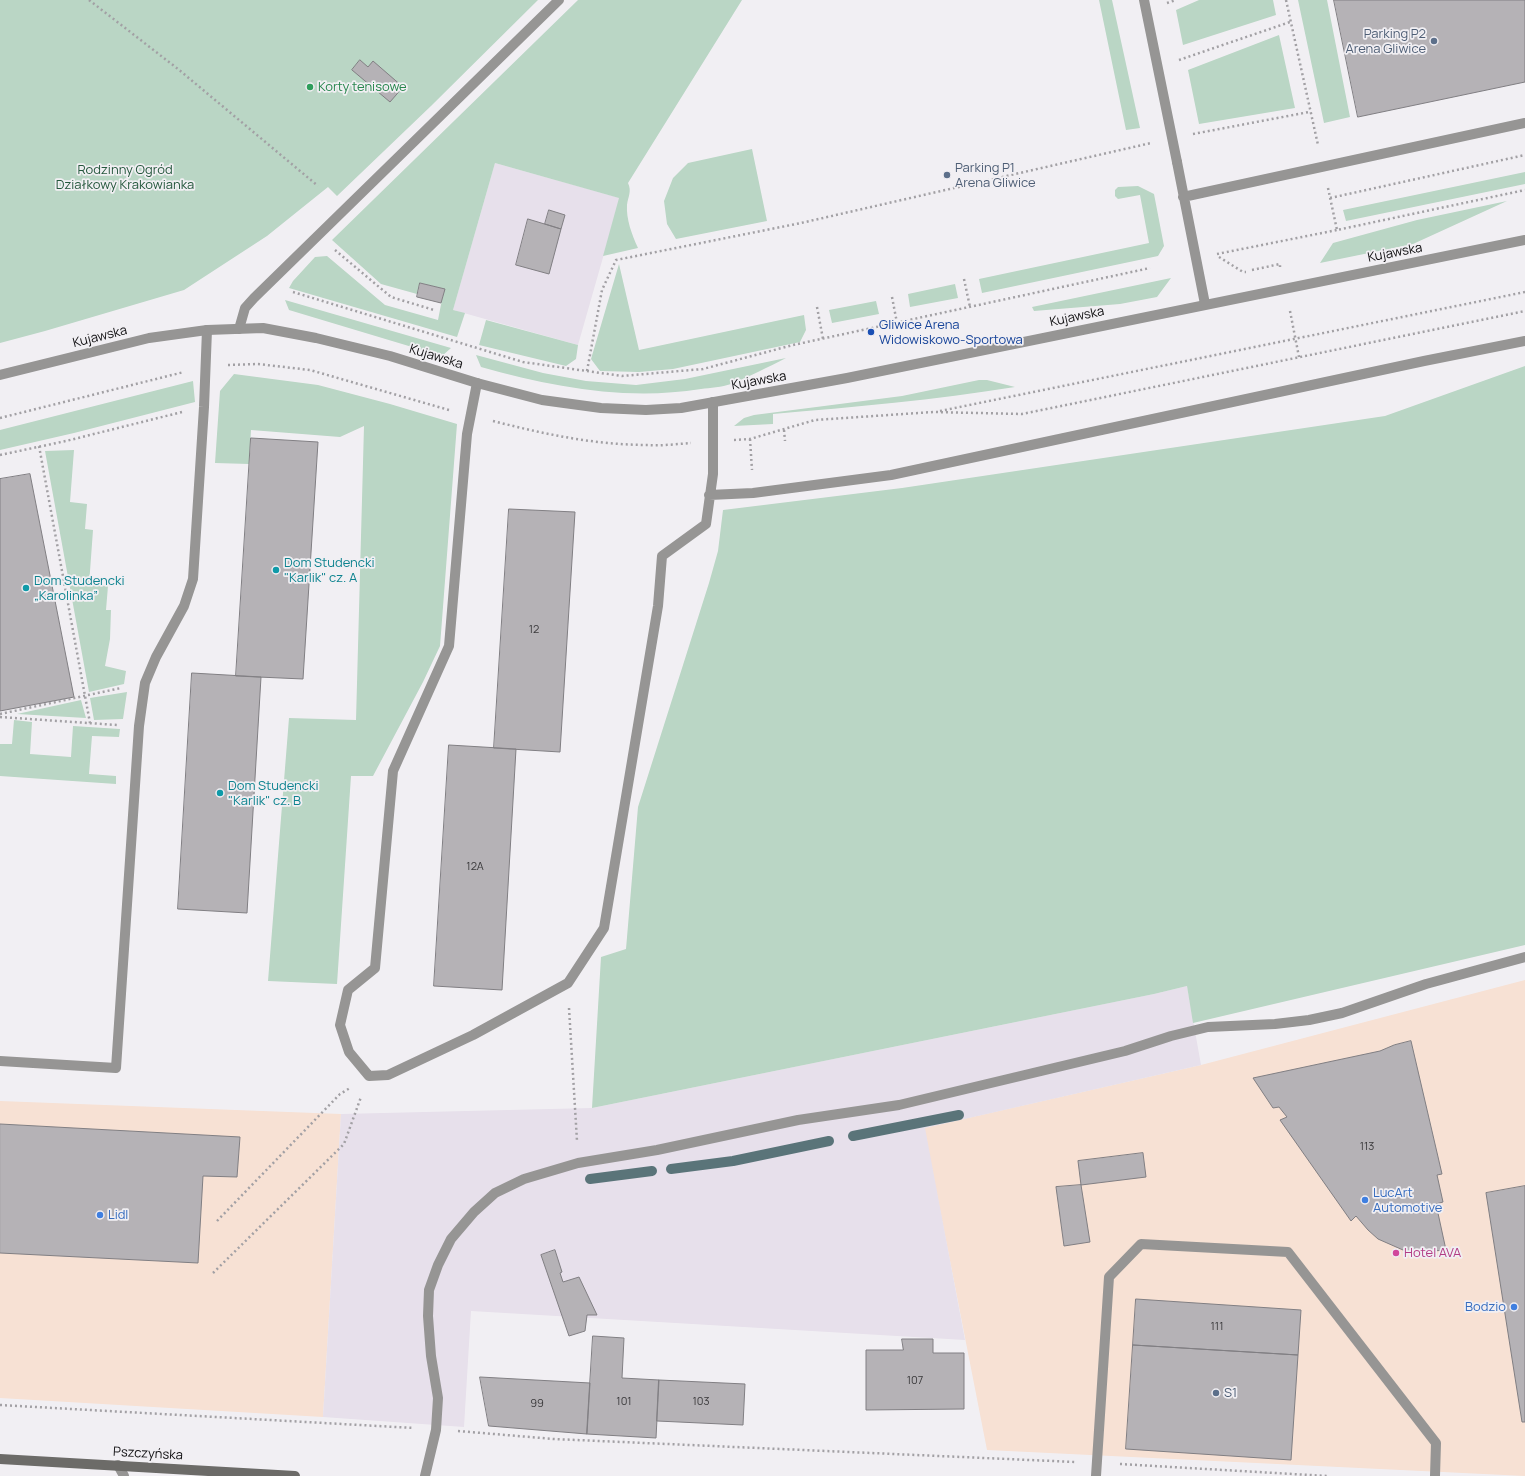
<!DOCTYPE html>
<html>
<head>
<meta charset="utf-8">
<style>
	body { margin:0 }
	canvas { display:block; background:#f1eff3 }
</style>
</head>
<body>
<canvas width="1525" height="1476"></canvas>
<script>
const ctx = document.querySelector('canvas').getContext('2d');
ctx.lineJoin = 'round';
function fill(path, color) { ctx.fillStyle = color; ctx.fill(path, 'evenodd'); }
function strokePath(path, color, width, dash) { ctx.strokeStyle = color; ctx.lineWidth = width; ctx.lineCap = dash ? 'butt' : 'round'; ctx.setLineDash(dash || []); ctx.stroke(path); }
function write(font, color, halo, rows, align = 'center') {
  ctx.font = font + ' Manrope,sans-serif'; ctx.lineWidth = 3.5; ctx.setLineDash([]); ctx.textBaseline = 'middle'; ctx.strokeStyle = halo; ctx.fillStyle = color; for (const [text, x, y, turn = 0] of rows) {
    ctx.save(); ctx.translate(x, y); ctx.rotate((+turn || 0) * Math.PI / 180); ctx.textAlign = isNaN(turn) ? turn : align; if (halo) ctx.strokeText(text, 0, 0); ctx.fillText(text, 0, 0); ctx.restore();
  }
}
fill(new Path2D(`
	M1525,980V1476L987,1450L924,1128L1201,1065Z
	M0,1101L341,1114L323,1417L0,1398Z`), '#f7e1d4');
fill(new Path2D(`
	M495,163L620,198L578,345L453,310Z
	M1187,986L1201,1065L925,1128L965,1340L471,1311L464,1427L323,1417L341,1114L592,1108L1154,994Z`), '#e7e0eb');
fill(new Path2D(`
	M0,0H538L431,106L337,196L328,187L267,236L184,290L45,331L0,343Z
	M578,0H742L628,183C632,191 628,197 627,205C626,219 632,235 638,248L603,256L619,198L495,163L453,310L465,313L457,337L289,288L293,281L315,257L327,256L385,305L438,320L444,289L420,283L417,294L381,284L332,240Z
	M1099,0H1112L1140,128L1126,130Z
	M1199,0H1273L1276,15L1183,45L1176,10Z
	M1298,0H1327L1350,117L1324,123Z
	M1279,35L1295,108L1199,124L1188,70Z
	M752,149L767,221L676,239L667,224L664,201L673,178L688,163Z
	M1525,172V184L1346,221L1343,210Z
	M1138,186L1154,194L1164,246L1158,256L982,293L979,279L1149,243L1140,195L1118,199L1115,196V190L1118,187Z
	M1507,201L1413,244L1320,263L1333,243L1417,220Z
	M619,264L639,350L804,315L806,330L800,342L673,369L639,372L600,371L591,359Z
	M1171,278L1157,297L1120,304L1034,311L1032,307Z
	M955,284L958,298L910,307L908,294Z
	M285,300L451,348L442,356L289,310Z
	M876,301L879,314L832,323L829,310Z
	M486,320L578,345L576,359L566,366L479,345Z
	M476,355L543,373L586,381L636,385L685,379L786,358C768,367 749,377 731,384C722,387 710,388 701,389C626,401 553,387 481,367Z
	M1525,366V945L1193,1023L1187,986L1154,994L592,1108L601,957L626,949L638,807L709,583L718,551L723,510L902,488L1385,416Z
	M234,374L318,385L390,404L457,424L440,646L423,682L373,776H351L337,984L268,981L289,718L356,720L364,426L340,437L251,430L249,464L215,463L220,391Z
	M979,380H987L1015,387C935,400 854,407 773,414V424L734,426L744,418L754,415L902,396Z
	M193,381L195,402L74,433L0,450V430Z
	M74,450L70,502L87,504L85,529L93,530L89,585L108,586L106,610H111L110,639L105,666L126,671L124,684L89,692L45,451Z
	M127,692L123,719L94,720L90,698Z
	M81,700L86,718L17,714Z
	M14,720L32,722L30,754L71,757L73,726L120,729L119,737L92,736L89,774L116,776V784L0,776V744H12Z`), '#bad6c5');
strokePath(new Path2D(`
	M853,1136L959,1115
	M671,1169L733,1161L829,1141
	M590,1179L652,1171`), '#5a7479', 10);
const building = new Path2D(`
	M1334,0H1525V82L1358,117Z
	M360,60L368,67L373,61L403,87L390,102L352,70Z
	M549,210L565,215L561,229L545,224Z
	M528,219L561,229L549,274L516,265Z
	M420,283L445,289L441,303L417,297Z
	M251,438L318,442L303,679L236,676Z
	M30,474L74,697L0,711V479Z
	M509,509L575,512L560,752L494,748Z
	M192,673L261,677L247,913L178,909Z
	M449,745L516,749L502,990L434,986Z
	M1411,1041L1442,1174L1437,1175L1443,1202L1436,1204L1446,1250L1419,1252L1403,1250L1378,1239L1368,1230L1356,1216L1351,1221L1280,1120L1287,1117L1279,1107L1273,1108L1253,1078L1380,1051L1394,1045Z
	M0,1124L240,1137L237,1177L203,1176L198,1263L0,1253Z
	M1143,1153L1146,1177L1081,1185L1078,1161Z
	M1081,1185L1090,1242L1064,1246L1056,1187Z
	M1525,1186V1422H1522L1486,1193Z
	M555,1250L562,1272L560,1273L563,1282L579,1277L597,1315H587L585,1331L569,1336L541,1255Z
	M1136,1299L1301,1310L1298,1355L1133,1345Z
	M593,1336L624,1338L622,1378L659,1380L656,1438L587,1434Z
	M902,1339H933V1353H964V1409L866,1410V1350H903Z
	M1133,1345L1298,1355L1291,1460L1126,1449Z
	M480,1377L590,1383L587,1434L489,1426Z
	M659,1380L745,1384L743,1425L657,1421Z`);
fill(building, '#b5b2b6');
strokePath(building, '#817f83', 1);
strokePath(new Path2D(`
	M89,0L178,69L318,186
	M1286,0L1318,145
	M1167,3L1176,0
	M1179,60L1290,22
	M1193,134L1309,112
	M1328,188L1337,230L1525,190
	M1330,198L1525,155
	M335,250L391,297L434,310
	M1217,254L1337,230
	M1219,257L1243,272H1246
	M1252,270L1280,264V267
	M964,279L970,307
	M293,292L523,362L622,376L703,369L793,345L1150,268
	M892,297L897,323
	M817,307L823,339
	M1290,311L1299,357
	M228,365L258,364L310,370L449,410
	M587,371L602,290L616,260L801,223L1151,143
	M940,411L1525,292
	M0,418L184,372
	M493,421C544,434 595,445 648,445C662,446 677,444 691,443
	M784,430L785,441
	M750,439L752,470
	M734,440L750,439L815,420L933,412L1022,414L1525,311
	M39,446L90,723
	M0,455L66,441L182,412
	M0,714L121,688
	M0,717L117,725
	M569,1008L577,1141
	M217,1221L340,1094L350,1088
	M213,1273L344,1144L361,1097
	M0,1405L414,1428
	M458,1431L554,1439L1075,1462
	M1120,1464L1327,1476`), '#a2a0a4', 2.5, [2, 3]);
strokePath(new Path2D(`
	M1177,162L1205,304
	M1183,197L1525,123
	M239,329L245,308L254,298L559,0
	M477,383L467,434L449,646L393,771L375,968L348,990L340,1025L349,1052L369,1076L388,1075L473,1035L568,983L604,928L658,606L662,556L706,524L713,474V402
	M709,495L753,493L891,475L1424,361L1525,341
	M0,1061L116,1068L139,726L145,683L156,657L184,606L193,579L204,407L207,330
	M118,1465L124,1476
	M425,1476L436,1430L438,1398L431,1356L428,1316L429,1290L438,1265L451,1239L474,1212L495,1193L524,1179L578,1163L657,1150L798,1120L899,1105L1125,1051L1171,1036L1208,1027L1275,1024L1309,1020L1342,1013L1426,984L1525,957
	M1096,1476L1109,1277L1141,1244L1288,1252L1436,1443L1435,1476`), '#969594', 10);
strokePath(new Path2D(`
	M1144,0L1177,162`), '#969594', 10);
strokePath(new Path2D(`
	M0,375L149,338L207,330L263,328L316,338L390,356L477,383L542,400L601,408L646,410L681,408L847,378L1525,240`), '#969594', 10);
strokePath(new Path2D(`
	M0,1459L295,1476`), '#6c6b68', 10);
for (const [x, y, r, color] of [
	[1434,41,4,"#5c6f8a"],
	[310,87,4,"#2e9e5b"],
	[947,175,4,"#5c6f8a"],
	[871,332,4,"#1a4fb4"],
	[276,570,4,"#0f9aa8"],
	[26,588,4,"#0f9aa8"],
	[220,793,4,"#0f9aa8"],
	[1365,1200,4,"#3f7fe0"],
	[100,1215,4,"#3f7fe0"],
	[1396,1253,4,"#d1479c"],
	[1514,1307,4,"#3f7fe0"],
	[1216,1393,4,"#5c6f8a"]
]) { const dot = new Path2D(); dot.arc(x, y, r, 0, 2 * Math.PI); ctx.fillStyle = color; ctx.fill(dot); strokePath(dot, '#f1eff3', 1.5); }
write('11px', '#39383a', null, [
	["12",534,630],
	["12A",475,867],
	["113",1367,1147],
	["111",1217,1327],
	["107",915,1381],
	["101",624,1402],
	["103",701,1402],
	["99",537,1404]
]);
write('13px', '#4e5e75', '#f1eff3', [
	["Parking P2",1426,34,"right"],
	["Arena Gliwice",1426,49,"right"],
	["Parking P1",955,168],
	["Arena Gliwice",955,183],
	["S1",1224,1393]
], 'left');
write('13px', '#27864d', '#f1eff3', [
	["Korty tenisowe",318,87]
], 'left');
write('13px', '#24573c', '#f1eff3', [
	["Rodzinny Ogród",125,170],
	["Działkowy Krakowianka",125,185]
]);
write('13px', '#100f11', '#f1eff3', [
	["Kujawska",1395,253,-11],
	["Kujawska",1077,317,-12],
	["Kujawska",100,337,-14],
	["Kujawska",436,357,17],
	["Kujawska",759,381,-10],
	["Pszczyńska",148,1454,3]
]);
write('13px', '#164399', '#f1eff3', [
	["Gliwice Arena",879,325],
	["Widowiskowo-Sportowa",879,340]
], 'left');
write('13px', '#0d838f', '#f1eff3', [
	["Dom Studencki",284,563],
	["\"Karlik\" cz. A",284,578],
	["Dom Studencki",34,581],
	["„Karolinka”",34,596],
	["Dom Studencki",228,786],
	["\"Karlik\" cz. B",228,801]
], 'left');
write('13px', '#366cbe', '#f1eff3', [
	["LucArt",1373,1193],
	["Automotive",1373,1208],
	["Lidl",108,1215],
	["Bodzio",1506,1307,"right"]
], 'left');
write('13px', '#b23c85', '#f1eff3', [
	["Hotel AVA",1404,1253]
], 'left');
</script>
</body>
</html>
